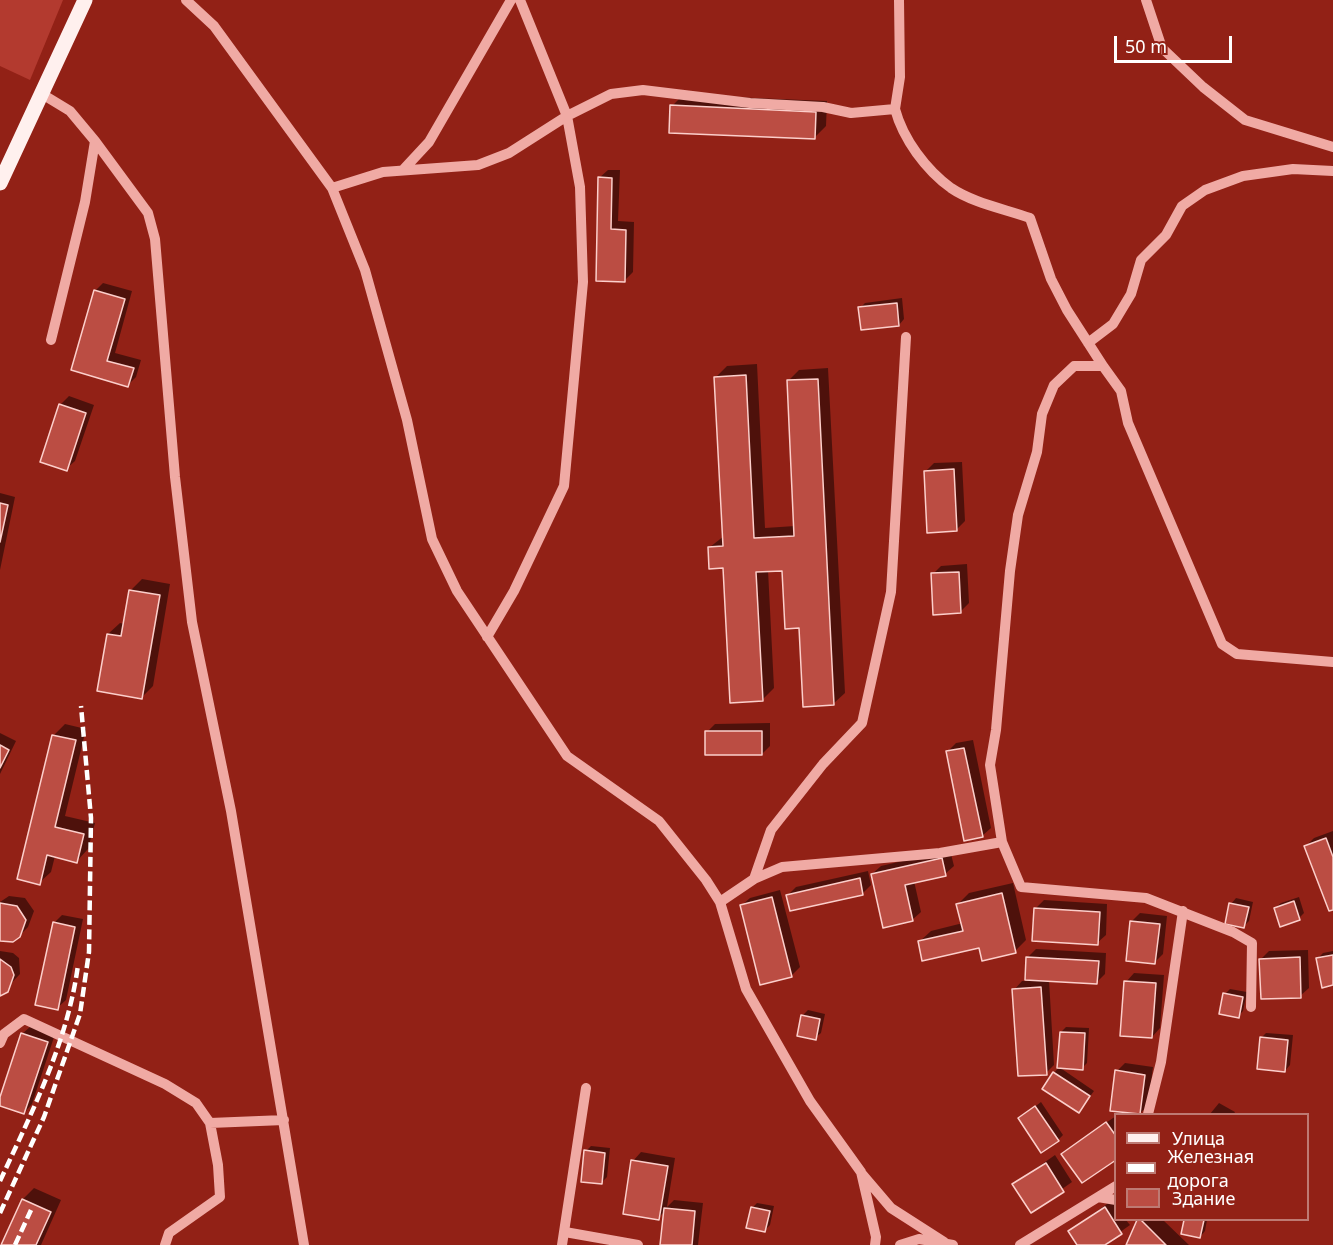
<!DOCTYPE html>
<html>
<head>
<meta charset="utf-8">
<style>
	body { margin:0 }
	#map { position:relative; width:1333px; height:1245px; overflow:hidden; background:#922116; font-family:"Noto Sans",sans-serif }
	canvas { display:block }
	.legend { position:absolute; left:1114px; top:1113px; width:195px; height:108px; box-sizing:border-box; background:#922116; border:2px solid #be7a73; margin:0; padding:8px 10px; list-style:none; font-size:18px; color:#fff }
	.legend li { display:flex; align-items:center; gap:12px; height:30px }
	.legend b { width:30px; border:2px solid #be7a73 }
	.scale { position:absolute; left:1114px; top:36px; width:118px; height:27px; box-sizing:border-box; border:3px solid #fff; border-top:0; padding-left:8px; font-size:18px; line-height:21px; white-space:nowrap; color:#fff; -webkit-text-stroke:4px #922116; paint-order:stroke }
</style>
</head>
<body>
<div id="map">
<canvas width="1333" height="1245"></canvas>
<ul class="legend">
<li><b style="height:8px;background:#fff0ee"></b>Улица</li>
<li><b style="height:8px;background:#fff"></b>Железная дорога</li>
<li><b style="height:16px;background:#bb4d43"></b>Здание</li>
</ul>
<div class="scale">50 m</div>
</div>
<script>
const ctx = document.querySelector('canvas').getContext('2d');
ctx.lineJoin = 'round';
function fill(path, color) { ctx.fillStyle = color; ctx.fill(path, 'evenodd'); }
function strokePath(path, color, width, dash) { ctx.strokeStyle = color; ctx.lineWidth = width; ctx.lineCap = dash ? 'butt' : 'round'; ctx.setLineDash(dash || []); ctx.stroke(path); }
fill(new Path2D(`
	M0,0H63L30,80L0,66Z`), '#b33a2f');
fill(new Path2D(`
	M683,95L827,101L826,126L814,138L672,106Z
	M608,170H620L618,221L634,222L633,272L624,281L597,280L599,178Z
	M103,283L132,291L115,353L141,360L136,377L128,385L73,369L95,291Z
	M902,298L904,319L899,325L860,308L865,303Z
	M757,364L765,528L795,526L788,381L799,370L828,368L845,693L833,704L800,626L783,570H768L774,688L762,700L724,566L710,547L724,536L716,377L727,366Z
	M69,396L94,405L75,461L66,469L60,405Z
	M962,462L965,521L956,530L926,471L934,463Z
	M0,493L15,497L0,570Z
	M967,564L969,603L960,612L933,574L941,566Z
	M142,579L170,584L153,686L142,697L108,634L120,623L125,624L131,590Z
	M770,723V746L762,754L707,732L715,724Z
	M65,724L86,729L65,816L95,823L88,849L77,861L55,856L51,872L39,883L54,735Z
	M0,733L16,741L0,774Z
	M973,740L991,828L982,836L947,752L956,743Z
	M1333,831V908L1306,846L1314,838Z
	M950,850L954,866L945,874L914,881L921,912L912,920L872,874L881,866Z
	M868,871L871,885L863,893L788,895L796,887Z
	M1013,883L1026,940L1015,951L919,942L931,931L963,923L958,904L969,893Z
	M780,890L800,967L791,976L741,906L750,898Z
	M9,896L25,898L34,911L28,927L19,936L0,939V902Z
	M1299,897L1304,913L1299,918L1275,908L1281,903Z
	M1236,898L1253,902L1249,921L1244,926L1231,904Z
	M1044,900L1107,904L1106,935L1097,943L1035,909Z
	M1140,913L1167,916L1163,954L1155,962L1132,921Z
	M62,915L83,919L66,1000L57,1008L54,923Z
	M1036,949L1106,953L1105,974L1097,982L1049,980L1054,1065L1046,1073L1014,990L1022,981H1033L1028,957Z
	M1308,950L1309,988L1300,996L1261,959L1269,951Z
	M0,951L13,953L19,958L20,974L0,995Z
	M1333,951V984L1317,959L1323,953Z
	M1134,973L1164,975L1160,1028L1152,1037L1126,982Z
	M1230,989L1247,992L1243,1011L1238,1016L1225,994Z
	M808,1010L825,1014L821,1033L815,1038L802,1016Z
	M31,1026L55,1034L32,1104L24,1113L0,1105V1102L22,1034Z
	M1066,1027L1089,1028L1087,1063L1082,1068L1061,1032Z
	M1266,1033L1293,1035L1290,1065L1285,1071L1261,1038Z
	M1125,1063L1153,1067L1148,1106L1139,1114L1112,1110L1117,1071Z
	M1059,1067L1094,1091L1079,1111L1054,1073Z
	M1041,1102L1063,1135L1058,1140L1019,1119Z
	M1219,1103L1235,1112L1234,1114H1210Z
	M1116,1116V1158L1063,1154L1072,1146Z
	M591,1146L610,1148L607,1177L602,1182L586,1151Z
	M641,1152L675,1158L667,1207L674,1200L703,1203L698,1245H662L665,1211L658,1218L633,1161Z
	M1055,1155L1072,1182L1031,1211L1014,1184Z
	M34,1188L61,1200L41,1245H3L23,1199Z
	M1114,1199L1116,1220H1126L1130,1225L1102,1245H1078L1069,1231Z
	M757,1203L774,1206L770,1225L765,1230L752,1208Z
	M1138,1220H1163L1189,1245H1128Z
	M1186,1220H1207L1205,1231L1200,1237L1183,1233Z`), '#0007');
const building = new Path2D(`
	M670,105L816,112L815,139L669,133Z
	M598,177L612,178L611,229L626,230L625,282L596,281Z
	M94,290L125,299L107,361L134,368L128,387L71,370Z
	M897,303L899,326L861,330L858,307Z
	M746,375L754,538L794,536L787,380L818,379L834,705L803,707L799,628L785,629L782,571L756,572L763,701L730,703L723,568L709,569L708,547L723,546L714,377Z
	M59,404L86,413L67,471L40,462Z
	M954,469L957,531L927,533L924,471Z
	M0,503L8,505L0,542Z
	M959,572L961,613L933,615L931,573Z
	M129,590L160,595L142,699L97,691L107,634L121,636Z
	M705,731H762V755H705Z
	M52,735L76,740L55,827L84,834L77,863L47,855L40,885L17,879Z
	M0,745L9,750L0,768Z
	M964,748L983,837L964,841L946,751Z
	M1326,838L1333,857V910L1329,911L1304,846Z
	M942,858L946,876L905,885L913,921L883,928L871,874Z
	M860,878L863,895L790,911L786,895Z
	M1002,893L1016,953L982,961L979,948L922,961L918,941L963,931L956,904Z
	M772,897L792,977L760,985L740,905Z
	M1294,901L1300,920L1280,927L1274,908Z
	M0,903L17,906L26,920L20,937L13,942L0,941Z
	M1229,903L1249,907L1244,928L1225,924Z
	M1034,908L1100,912L1098,945L1032,941Z
	M1130,921L1160,924L1155,964L1126,961Z
	M53,922L75,927L58,1010L35,1005Z
	M1333,955V985L1322,988L1316,958Z
	M1026,957L1099,961L1097,984L1025,980Z
	M1300,957L1301,998L1261,999L1259,959Z
	M0,959L11,967L14,975L8,992L0,996Z
	M1124,981L1156,983L1152,1038L1120,1036Z
	M1041,987L1047,1075L1018,1076L1012,989Z
	M1223,993L1243,997L1239,1018L1219,1014Z
	M801,1015L820,1019L816,1040L797,1036Z
	M1060,1032L1085,1033L1083,1070L1057,1068Z
	M21,1033L48,1042L24,1114L0,1106V1097Z
	M1260,1037L1288,1040L1285,1072L1257,1069Z
	M1115,1070L1145,1075L1140,1114L1110,1111Z
	M1053,1072L1090,1096L1079,1113L1042,1089Z
	M1035,1106L1059,1141L1041,1153L1018,1118Z
	M1106,1122L1116,1136V1160L1082,1183L1061,1154Z
	M584,1150L605,1153L602,1184L581,1182Z
	M631,1160L668,1166L659,1220L623,1214Z
	M1046,1163L1064,1192L1031,1213L1012,1184Z
	M22,1199L51,1212L36,1245H1Z
	M751,1207L770,1211L765,1232L746,1228Z
	M1105,1207L1122,1234L1105,1245H1077L1068,1231Z
	M664,1208L695,1211L692,1245H660Z
	M1137,1220H1141L1166,1245H1126Z
	M1184,1220H1204L1200,1238L1181,1234Z`);
fill(building, '#bb4d43');
strokePath(building, '#fccfcb', 1.5);
strokePath(new Path2D(`
	M186,0L214,26L332,188L365,270L407,420L432,539L457,591L567,756L659,821L706,880L720,902L746,989L810,1101L861,1172L876,1237L875,1245
	M1146,0L1162,48L1203,87L1245,120L1333,147
	M42,94L70,111L95,141L148,213L155,239L175,477L192,622L231,811L304,1245
	M895,109L900,77L899,0
	M403,170L429,142L511,0
	M332,188L383,172L478,165L509,153L567,116L611,94L643,90L750,103L823,107L851,113L895,109C903,139 926,170 951,188C973,203 1005,209 1030,218L1051,279L1067,310L1103,366
	M51,340L85,202L95,141
	M1088,343L1113,324L1131,294L1141,260L1166,235L1182,206L1205,190L1243,176L1293,169L1333,171
	M487,637L514,591L564,486L583,282L580,187L567,116L520,0
	M754,879L771,830L823,764L862,723L891,592L906,337
	M720,902L754,879L782,867L940,853L1002,842
	M1251,1007L1252,943L1233,932L1146,898L1021,887L1002,842L990,765L996,730L1010,571L1018,515L1037,452L1042,414L1054,385L1074,366H1103L1121,391L1128,423L1222,644L1237,654L1333,662
	M0,1043L4,1034L24,1019L165,1084L196,1103L210,1123L218,1165L220,1197L169,1233L165,1245
	M1148,1114L1161,1062L1183,911
	M210,1123L284,1120
	M862,1174L891,1208L944,1242
	M1098,1197L1116,1200
	M565,1232L638,1245
	M562,1245L586,1088
	M900,1245L919,1239L953,1245
	M1020,1245L1116,1186`), '#f0aaa4', 10);
strokePath(new Path2D(`
	M0,183L85,0`), '#fff0ee', 15);
strokePath(new Path2D(`
	M0,1181C32,1112 68,1041 78,965
	M0,1213L44,1117L80,1014L89,952L91,818L81,706
	M15,1245L31,1210`), '#fff', 4.5, [10, 4.5]);
</script>
</body>
</html>
